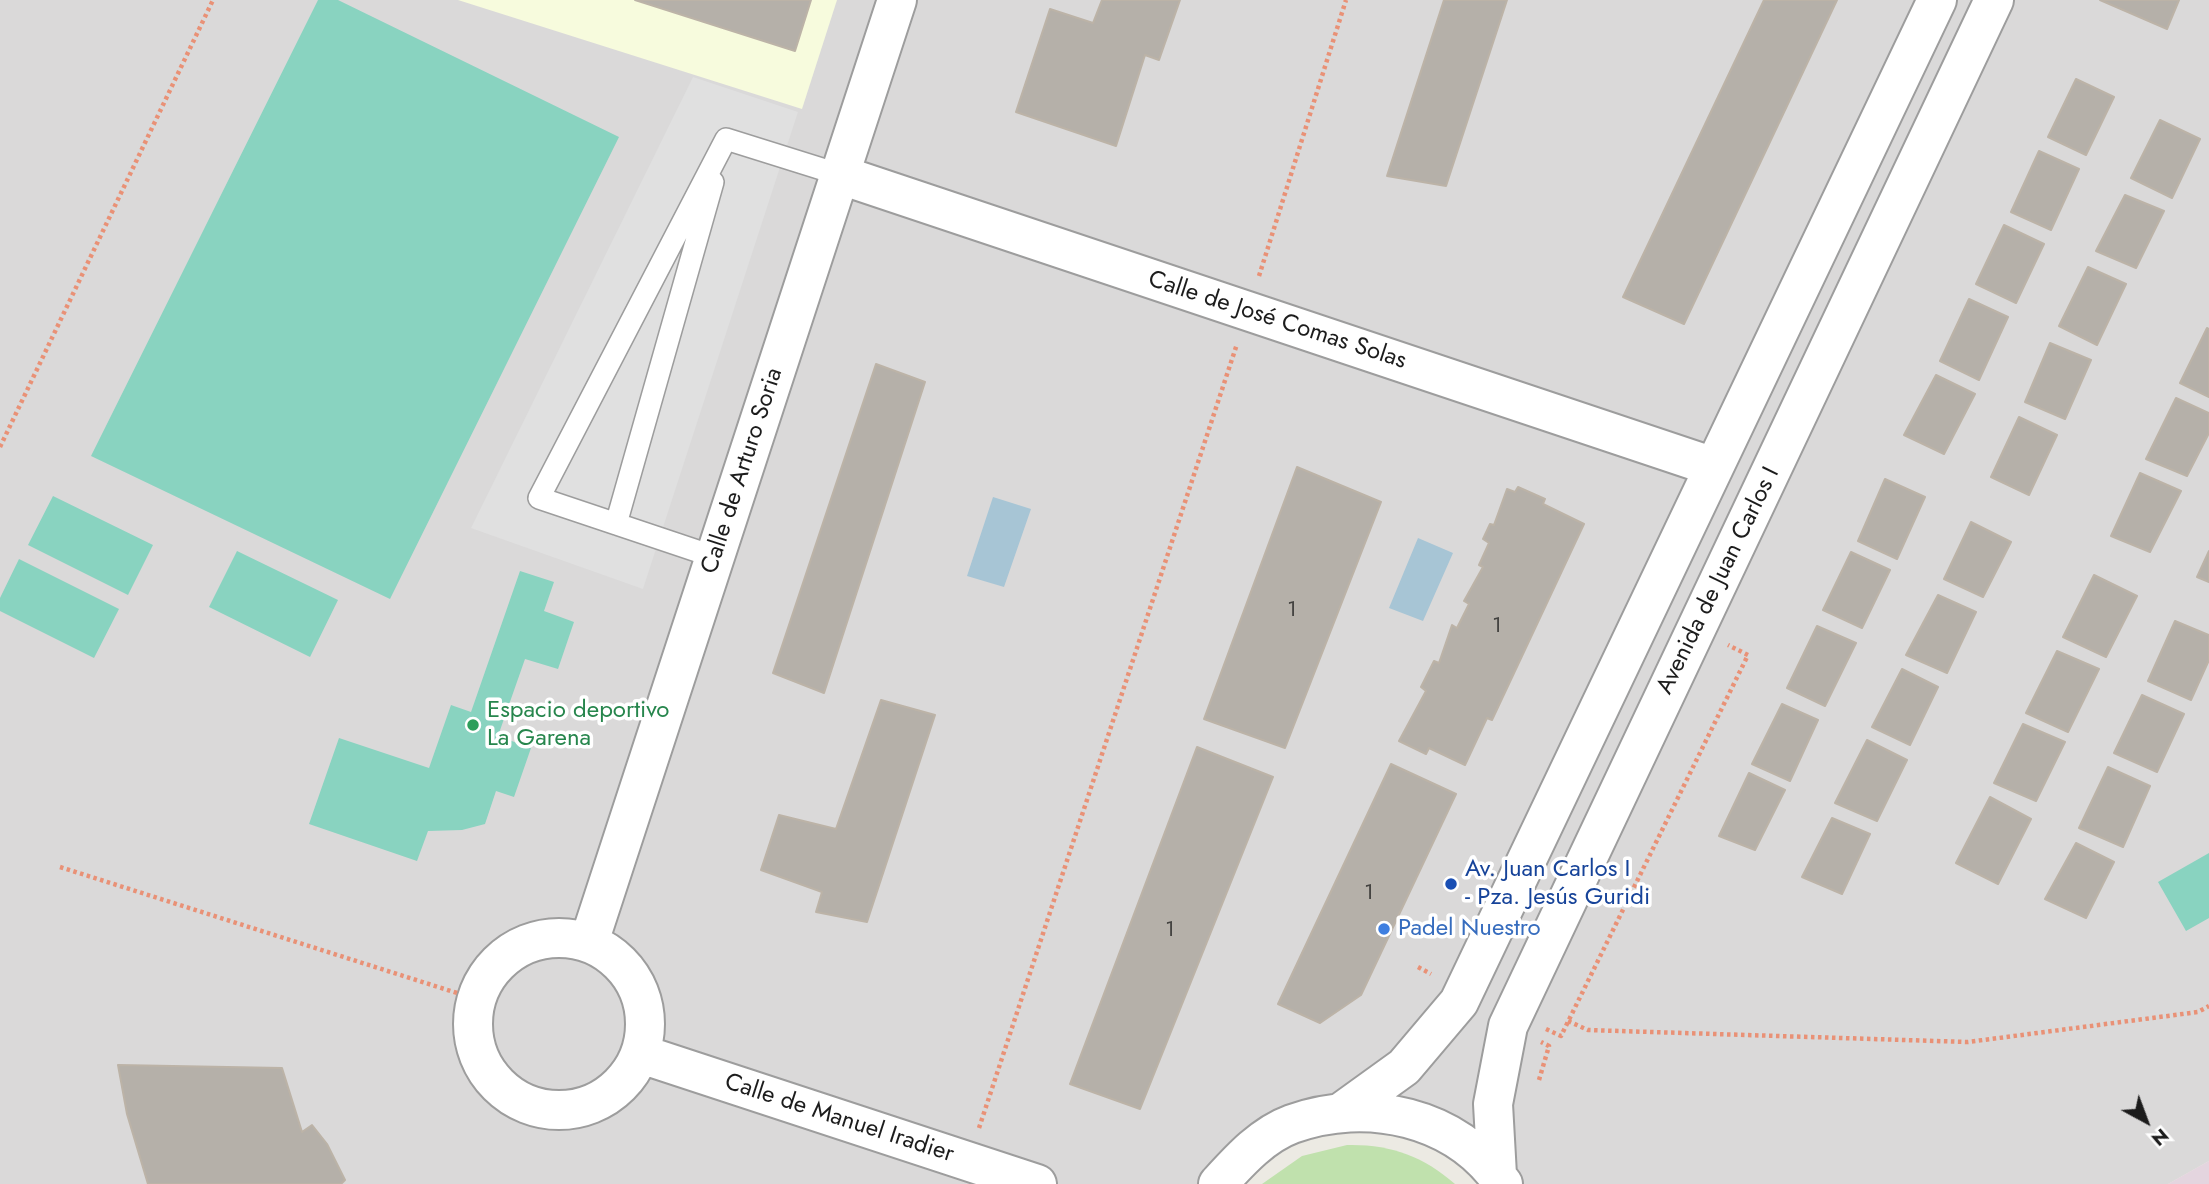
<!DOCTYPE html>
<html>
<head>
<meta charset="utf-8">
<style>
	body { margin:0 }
	#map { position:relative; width:2209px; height:1184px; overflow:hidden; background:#eceae3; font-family:Jost,sans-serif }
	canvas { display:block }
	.north { position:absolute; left:2111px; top:1086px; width:70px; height:70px; -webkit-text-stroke:5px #fff; paint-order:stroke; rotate:139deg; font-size:19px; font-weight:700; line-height:28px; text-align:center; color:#1c1c1c }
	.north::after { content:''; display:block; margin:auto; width:24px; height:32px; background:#1c1c1c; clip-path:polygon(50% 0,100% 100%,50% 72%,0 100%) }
</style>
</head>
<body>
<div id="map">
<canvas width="2209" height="1184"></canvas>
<div class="north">N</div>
</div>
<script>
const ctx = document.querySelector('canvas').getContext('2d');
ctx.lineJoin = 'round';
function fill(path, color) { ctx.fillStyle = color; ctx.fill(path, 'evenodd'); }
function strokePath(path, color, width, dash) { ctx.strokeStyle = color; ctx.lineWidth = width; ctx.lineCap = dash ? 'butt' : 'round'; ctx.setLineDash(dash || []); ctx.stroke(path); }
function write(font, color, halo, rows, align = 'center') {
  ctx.font = font + ' Jost,sans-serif'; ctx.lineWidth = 7; ctx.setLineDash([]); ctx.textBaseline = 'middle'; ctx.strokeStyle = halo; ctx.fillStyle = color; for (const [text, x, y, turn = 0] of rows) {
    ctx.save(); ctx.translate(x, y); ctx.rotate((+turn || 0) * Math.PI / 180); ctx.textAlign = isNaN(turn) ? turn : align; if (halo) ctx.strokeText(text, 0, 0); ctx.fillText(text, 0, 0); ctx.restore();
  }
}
fill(new Path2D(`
	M0,0H2209V1161L2168,1184H1503L1451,1135L1343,1111L1218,1184H0Z`), '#dad9d9');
fill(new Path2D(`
	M2209,1161V1184H2168Z`), '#e4d5df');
fill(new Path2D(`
	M458,0H837L802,109Z`), '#f7fbdd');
fill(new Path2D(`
	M1347,1145C1390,1144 1423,1156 1455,1184H1262L1302,1156Z`), '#c0e1ad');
fill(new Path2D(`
	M318,0H338L619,137L390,599L91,456Z
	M53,496L153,545L128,595L28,545Z
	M237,551L338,600L310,657L209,607Z
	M19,559L119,609L94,658L0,611V598Z
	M520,571L554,582L544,611L574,622L558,669L525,659L498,736L531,748L514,797L496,791L485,824L462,830L428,831L417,861L309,824L339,738L429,768L451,705L471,712Z
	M2209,853V918L2186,931L2158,882Z`), '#89d3c0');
fill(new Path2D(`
	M693,77L798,112L643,589L471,528Z`), '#e0e0e0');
fill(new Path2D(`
	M993,497L1031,509L1004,587L967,576Z
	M1418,538L1453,553L1423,621L1389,608Z`), '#a7c5d5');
const building = new Path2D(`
	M635,0H811L795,51Z
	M1102,0H1180L1159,60L1145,55L1116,146L1016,112L1050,9L1093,23Z
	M1444,0H1507L1446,186L1387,176Z
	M1764,0H1837L1684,324L1623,297Z
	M2100,0H2179L2167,29Z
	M2076,79L2114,97L2086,155L2048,137Z
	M2160,120L2200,139L2172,198L2131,178Z
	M2039,151L2079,169L2051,230L2011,212Z
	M2125,195L2164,211L2136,268L2096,251Z
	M2004,225L2044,244L2016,303L1976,284Z
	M2088,267L2126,284L2097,345L2059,326Z
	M1969,299L2008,317L1979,380L1940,361Z
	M2207,328L2209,329V397L2180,383Z
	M2050,343L2091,360L2065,419L2025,402Z
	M876,364L925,382L824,693L773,673Z
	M1936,375L1975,394L1944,454L1904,435Z
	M2176,398L2209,413V433L2187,476L2146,459Z
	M2019,417L2057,435L2029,495L1991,477Z
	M1297,467L1381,502L1285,748L1204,719Z
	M2140,473L2181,491L2150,552L2111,536Z
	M1885,479L1925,497L1897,559L1858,541Z
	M1518,487L1545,499L1543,504L1584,524L1492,720L1487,718L1465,765L1429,748L1426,754L1399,741L1426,691L1421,687L1434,661L1439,663L1452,625L1457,628L1469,604L1464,601L1483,567L1479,565L1489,543L1483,539L1490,524L1494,525L1507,489L1515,492Z
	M1971,522L2011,542L1983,597L1944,579Z
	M2209,551V582L2197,577Z
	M1851,552L1890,570L1862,628L1823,610Z
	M2094,575L2137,596L2106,657L2063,637Z
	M1938,595L1976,612L1947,673L1906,655Z
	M2175,621L2209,635V660L2191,700L2148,681Z
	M1817,626L1856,643L1825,706L1787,688Z
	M2057,651L2099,669L2068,732L2026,713Z
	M1902,669L1938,687L1910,745L1872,727Z
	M2142,695L2184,714L2157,772L2114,753Z
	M881,700L935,715L867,922L816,912L822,892L761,870L779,815L836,829Z
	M1782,704L1818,720L1790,781L1752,764Z
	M2023,724L2065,742L2036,801L1994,783Z
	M1867,740L1907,760L1877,821L1835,803Z
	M1197,747L1273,777L1140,1109L1070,1084Z
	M1391,764L1456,794L1361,995L1320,1023L1278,1004Z
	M2108,767L2150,786L2123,847L2079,828Z
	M1749,773L1785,790L1755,850L1719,836Z
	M1990,797L2031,819L1998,884L1956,863Z
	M1832,818L1870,834L1842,894L1802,877Z
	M2076,843L2114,862L2086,918L2045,899Z
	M118,1065L282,1068L302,1132L312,1125L327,1144L345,1180L341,1184H148L127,1114Z`);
fill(building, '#b5b0a9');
strokePath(building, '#bcb3a7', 2);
const lane = new Path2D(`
	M616,524L713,182
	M715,557L539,498L726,139L841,175`);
const street = new Path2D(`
	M841,175L1714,467
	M473 1024a86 86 0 1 1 172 0a86 86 0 1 1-172 0Z
	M589,942L897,0
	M641,1054L1037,1184
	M1343,1111L1404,1067L1459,1002L1937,0
	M1497,1175L1493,1104L1508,1026L1994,0
	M1218,1184C1239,1161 1262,1135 1292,1124C1366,1097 1457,1116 1503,1184`);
strokePath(lane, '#9d9d9d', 24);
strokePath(street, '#9d9d9d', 42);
strokePath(new Path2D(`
	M1259,276L1346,0
	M0,447L213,0
	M60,867L476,999
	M1418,967L1431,974
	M1568,1021L1588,1030L1968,1042L2198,1012L2209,1006
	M1546,1029L1561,1036L1748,655L1728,645
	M1539,1080L1549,1046L1541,1042
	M979,1128L1237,344`), '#e99176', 4.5, [3.5, 3.5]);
strokePath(lane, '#fff', 21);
strokePath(street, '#fff', 38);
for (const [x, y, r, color] of [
	[473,725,7,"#2e9e5b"],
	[1451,884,7,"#1a4fb4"],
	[1384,929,7,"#3f7fe0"]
]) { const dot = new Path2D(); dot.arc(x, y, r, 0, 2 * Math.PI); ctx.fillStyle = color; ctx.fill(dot); strokePath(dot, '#fff', 2.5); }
write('21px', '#42413f', null, [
	["1",1292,611],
	["1",1497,627],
	["1",1369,894],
	["1",1170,931]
]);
write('24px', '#1c1c1c', '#fff', [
	["Calle de José Comas Solas",1277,321,18],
	["Calle de Arturo Soria",743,471,-72],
	["Avenida de Juan Carlos I",1719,581,-64],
	["Calle de Manuel Iradier",839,1119,18]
]);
write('24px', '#27864d', '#fff', [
	["Espacio deportivo",487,711],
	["La Garena",487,739]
], 'left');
write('24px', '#164399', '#fff', [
	["Av. Juan Carlos I",1465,870],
	["- Pza. Jesús Guridi",1465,898]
], 'left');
write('24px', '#366cbe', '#fff', [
	["Padel Nuestro",1398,929]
], 'left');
</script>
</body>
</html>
